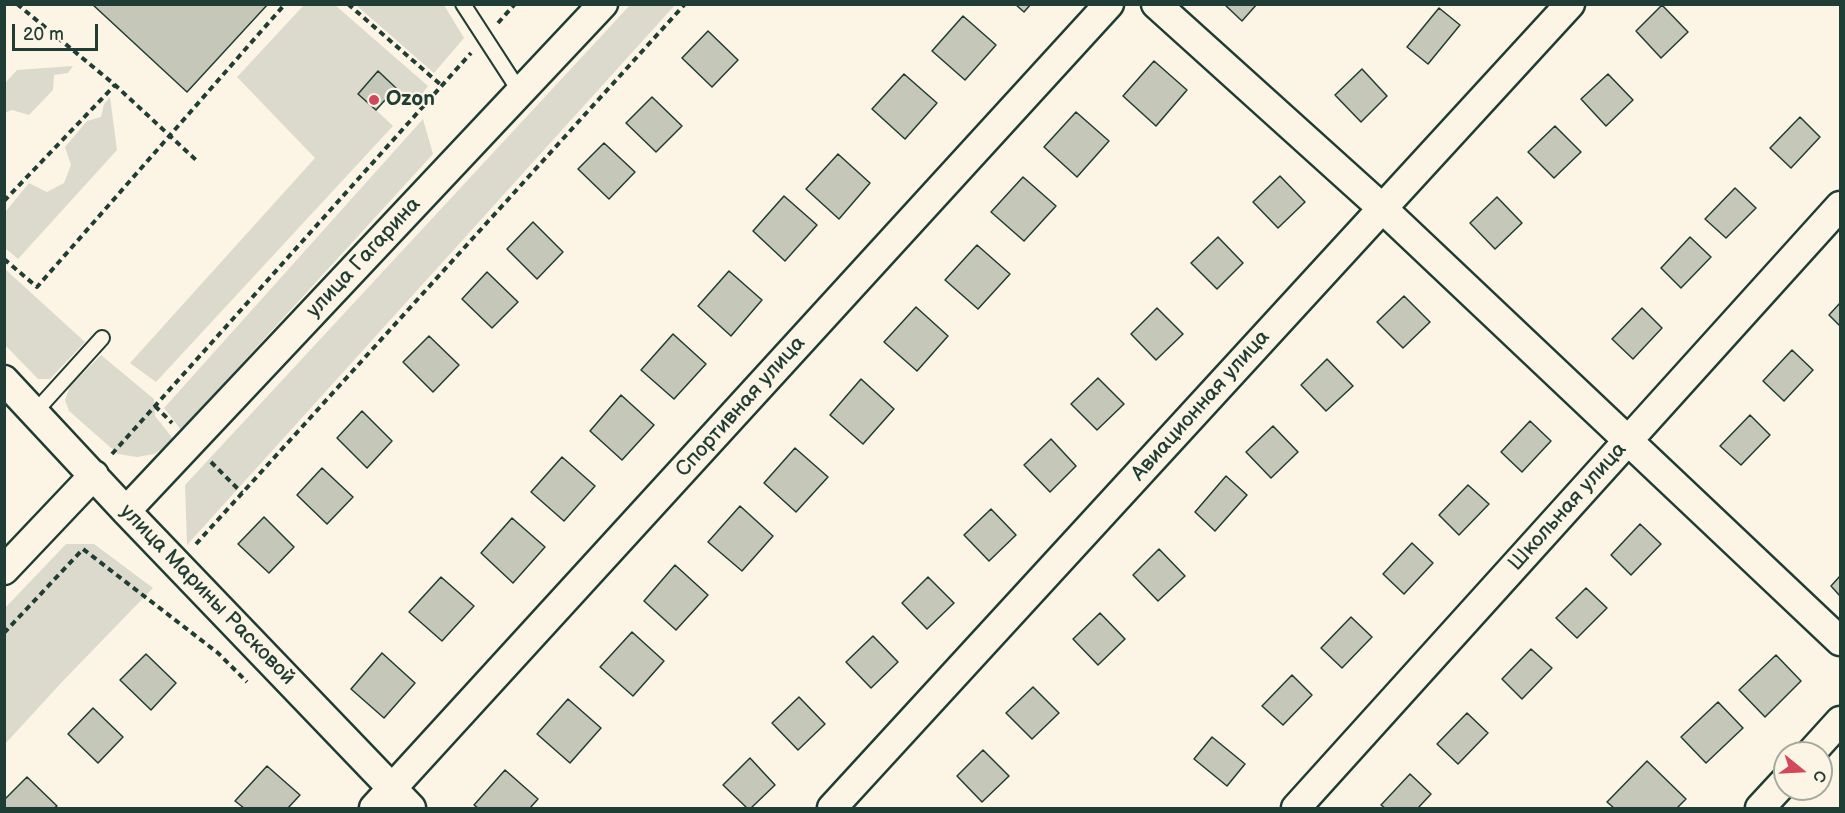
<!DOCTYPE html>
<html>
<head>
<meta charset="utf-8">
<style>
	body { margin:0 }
	#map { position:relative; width:1845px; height:813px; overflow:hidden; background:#fcf5e5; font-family:"Balsamiq Sans",sans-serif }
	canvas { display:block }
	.frame { position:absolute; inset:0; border:6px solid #1f3d34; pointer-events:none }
	.north { position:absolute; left:1773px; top:741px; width:60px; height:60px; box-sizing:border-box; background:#fcf5e5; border:2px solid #a4ab9e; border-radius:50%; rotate:108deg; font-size:16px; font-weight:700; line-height:24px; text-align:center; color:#1f3d34 }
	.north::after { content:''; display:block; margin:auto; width:21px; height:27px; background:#d1495b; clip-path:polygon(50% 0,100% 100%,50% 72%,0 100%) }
	.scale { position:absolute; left:12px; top:24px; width:86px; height:27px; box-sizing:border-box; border:3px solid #1f3d34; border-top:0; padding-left:8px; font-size:18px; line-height:21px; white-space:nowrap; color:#1f3d34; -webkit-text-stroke:4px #fcf5e5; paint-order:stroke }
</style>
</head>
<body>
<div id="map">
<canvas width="1845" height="813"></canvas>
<div class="frame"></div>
<div class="north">С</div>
<div class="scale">20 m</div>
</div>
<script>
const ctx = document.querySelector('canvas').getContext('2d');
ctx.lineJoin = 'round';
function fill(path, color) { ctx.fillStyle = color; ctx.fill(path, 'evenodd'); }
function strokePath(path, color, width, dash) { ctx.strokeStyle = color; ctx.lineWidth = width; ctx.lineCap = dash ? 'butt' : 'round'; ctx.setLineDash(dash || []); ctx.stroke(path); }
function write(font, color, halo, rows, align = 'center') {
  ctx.font = font + ' "Balsamiq Sans",sans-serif'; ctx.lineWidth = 4.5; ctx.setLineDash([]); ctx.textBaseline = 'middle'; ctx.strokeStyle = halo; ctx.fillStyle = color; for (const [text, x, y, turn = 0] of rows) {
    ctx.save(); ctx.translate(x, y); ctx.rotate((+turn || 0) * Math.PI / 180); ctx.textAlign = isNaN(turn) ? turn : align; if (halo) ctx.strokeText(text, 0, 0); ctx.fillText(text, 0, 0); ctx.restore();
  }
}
fill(new Path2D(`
	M631,4L675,5L187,545L185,485Z
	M304,5H335L428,86L414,105L379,72L359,94L393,126L156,382L130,363L315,158L237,77Z
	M356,5H444L464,38L434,73Z
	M73,66L68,73L54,75L53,90L29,115L12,110L5,113V83L17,70Z
	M110,97L117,150L18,259L5,248L6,211L29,183L47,192L64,183L71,165L65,147L87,121L101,117L104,104Z
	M423,119L433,154L181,430L164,408Z
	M5,269L85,342L50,379H38L5,345Z
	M101,355L154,399L155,416L175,441L154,454L137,457L118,454L69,411L65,400L70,386Z
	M66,544H94L153,588L61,683L5,744V608Z`), '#dcdacc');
const building = new Path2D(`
	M92,4H268L187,92Z
	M1015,4H1031L1024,12Z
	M1224,4H1257L1242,21Z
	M1662,5L1688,32L1661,58L1636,31Z
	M1439,8L1460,25L1428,64L1407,47Z
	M963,16L996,45L965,80L932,51Z
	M708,31L738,60L712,87L682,58Z
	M1154,61L1187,90L1156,126L1123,96Z
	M1362,69L1387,96L1361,122L1335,95Z
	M378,71L396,88L376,110L358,94Z
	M904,74L937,103L905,139L872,109Z
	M1608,74L1633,100L1606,126L1581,99Z
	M652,97L682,126L656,152L626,123Z
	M1076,112L1109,141L1077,177L1044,147Z
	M1800,117L1820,137L1791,168L1770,148Z
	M1555,126L1581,152L1554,178L1528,152Z
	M604,143L635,172L609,199L578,169Z
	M838,154L870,183L839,219L806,189Z
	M1280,176L1305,202L1278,228L1253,202Z
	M1023,177L1056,206L1024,241L991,212Z
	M1735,188L1756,208L1726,238L1705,219Z
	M784,196L817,225L785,261L753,231Z
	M1497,197L1522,223L1495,249L1470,223Z
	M533,222L563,252L537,279L507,249Z
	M1218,237L1243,263L1217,289L1191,263Z
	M1690,237L1711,257L1681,288L1661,268Z
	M977,245L1010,274L978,309L945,280Z
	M729,271L762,300L731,336L698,306Z
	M487,272L518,302L492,328L462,299Z
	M1404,296L1430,322L1403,348L1377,322Z
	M1840,303V326L1829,315Z
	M916,307L948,336L917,371L884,342Z
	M1157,308L1183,334L1156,360L1131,334Z
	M1642,308L1662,328L1633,359L1612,339Z
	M673,334L706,364L674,399L641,370Z
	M429,336L459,365L433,392L403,362Z
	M1792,350L1813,370L1784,401L1763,381Z
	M1327,359L1353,386L1326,411L1301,385Z
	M1098,378L1124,404L1097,430L1071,404Z
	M861,379L894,409L863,444L830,415Z
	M621,395L654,425L622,460L590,431Z
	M362,411L392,441L367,468L337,438Z
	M1750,415L1770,435L1741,465L1720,446Z
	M1530,421L1551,441L1522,472L1501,452Z
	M1273,426L1298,452L1271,478L1246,452Z
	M1051,439L1076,466L1050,492L1024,465Z
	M795,448L828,477L796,512L764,483Z
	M562,457L595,486L564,521L531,492Z
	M322,468L353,497L327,524L297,495Z
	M1226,476L1247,495L1215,531L1195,512Z
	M1468,485L1489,504L1459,535L1439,515Z
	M740,506L773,536L742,571L708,542Z
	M991,509L1016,535L989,561L964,535Z
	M264,517L294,547L269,573L238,544Z
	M512,518L545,547L513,583L481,553Z
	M1640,524L1661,544L1631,575L1611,555Z
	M1412,543L1433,563L1404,594L1383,574Z
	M1159,549L1185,576L1158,601L1133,575Z
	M675,565L708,595L676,630L644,601Z
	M1840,576V596L1831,586Z
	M441,577L474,606L442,641L409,612Z
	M928,577L954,603L927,629L902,603Z
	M1586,588L1607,608L1577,638L1556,618Z
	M1100,613L1125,639L1098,665L1073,639Z
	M1351,617L1372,637L1342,668L1321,648Z
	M632,632L664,661L633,696L600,667Z
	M873,636L898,662L871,688L846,662Z
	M1531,649L1552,668L1522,699L1502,679Z
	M382,653L415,683L384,718L351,689Z
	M146,654L176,683L151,710L120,680Z
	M1776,655L1801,681L1765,717L1739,690Z
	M1292,675L1312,695L1283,725L1262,706Z
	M1033,687L1059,713L1032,739L1006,713Z
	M799,697L825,724L798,750L772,723Z
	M568,699L601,728L570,763L537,734Z
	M1718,702L1743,728L1706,763L1681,737Z
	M93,708L123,737L98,763L68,734Z
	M1467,713L1488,733L1458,764L1437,744Z
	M1212,737L1245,764L1227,786L1194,759Z
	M983,750L1009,776L982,802L957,776Z
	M750,758L775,785L751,808H747L723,785Z
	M1647,761L1686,799L1677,808H1614L1607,802Z
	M267,766L300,795L288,808H244L235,801Z
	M505,770L538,799L530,808H478L474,805Z
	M1410,774L1431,794L1418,808H1385L1381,805Z
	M27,777L57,806L54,808H6L4,807V800Z`);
fill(building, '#c5c7b9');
strokePath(building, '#1f3d34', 1.5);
const lane = new Path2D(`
	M463,4L520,92
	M35,412L102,338`);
const street = new Path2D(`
	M1156,4L1382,208L1840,641
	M4,380L126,511L411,808
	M126,511L603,4
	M4,570L94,475
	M1811,753L1840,721
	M374,808L1109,4
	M832,808L1570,4
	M1296,808L1840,206
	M1760,808L1785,781`);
strokePath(lane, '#1f3d34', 18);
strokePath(street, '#1f3d34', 33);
strokePath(new Path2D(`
	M17,4L115,85L196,160
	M348,4L441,85
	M498,23L515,4
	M4,201L115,85
	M4,259L37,287L285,4
	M155,406L172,423
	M112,454L471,53
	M211,462L242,493
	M196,544L685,4
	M4,633L83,549L218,653L247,682`), '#1f3d34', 4, [6, 4.5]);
strokePath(lane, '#fcf5e5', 14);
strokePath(street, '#fcf5e5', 28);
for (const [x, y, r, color] of [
	[374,100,6,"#d1495b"]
]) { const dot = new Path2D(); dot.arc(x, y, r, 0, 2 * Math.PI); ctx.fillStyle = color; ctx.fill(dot); strokePath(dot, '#fcf5e5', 2); }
write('bold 21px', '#1f3d34', '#fcf5e5', [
	["Ozon",386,100]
], 'left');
write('21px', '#1f3d34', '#fcf5e5', [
	["улица Гагарина",364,258,-47],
	["Авиационная улица",1201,406,-48],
	["Спортивная улица",741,407,-48],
	["Школьная улица",1568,507,-48],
	["улица Марины Расковой",207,595,46]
]);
</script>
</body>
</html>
